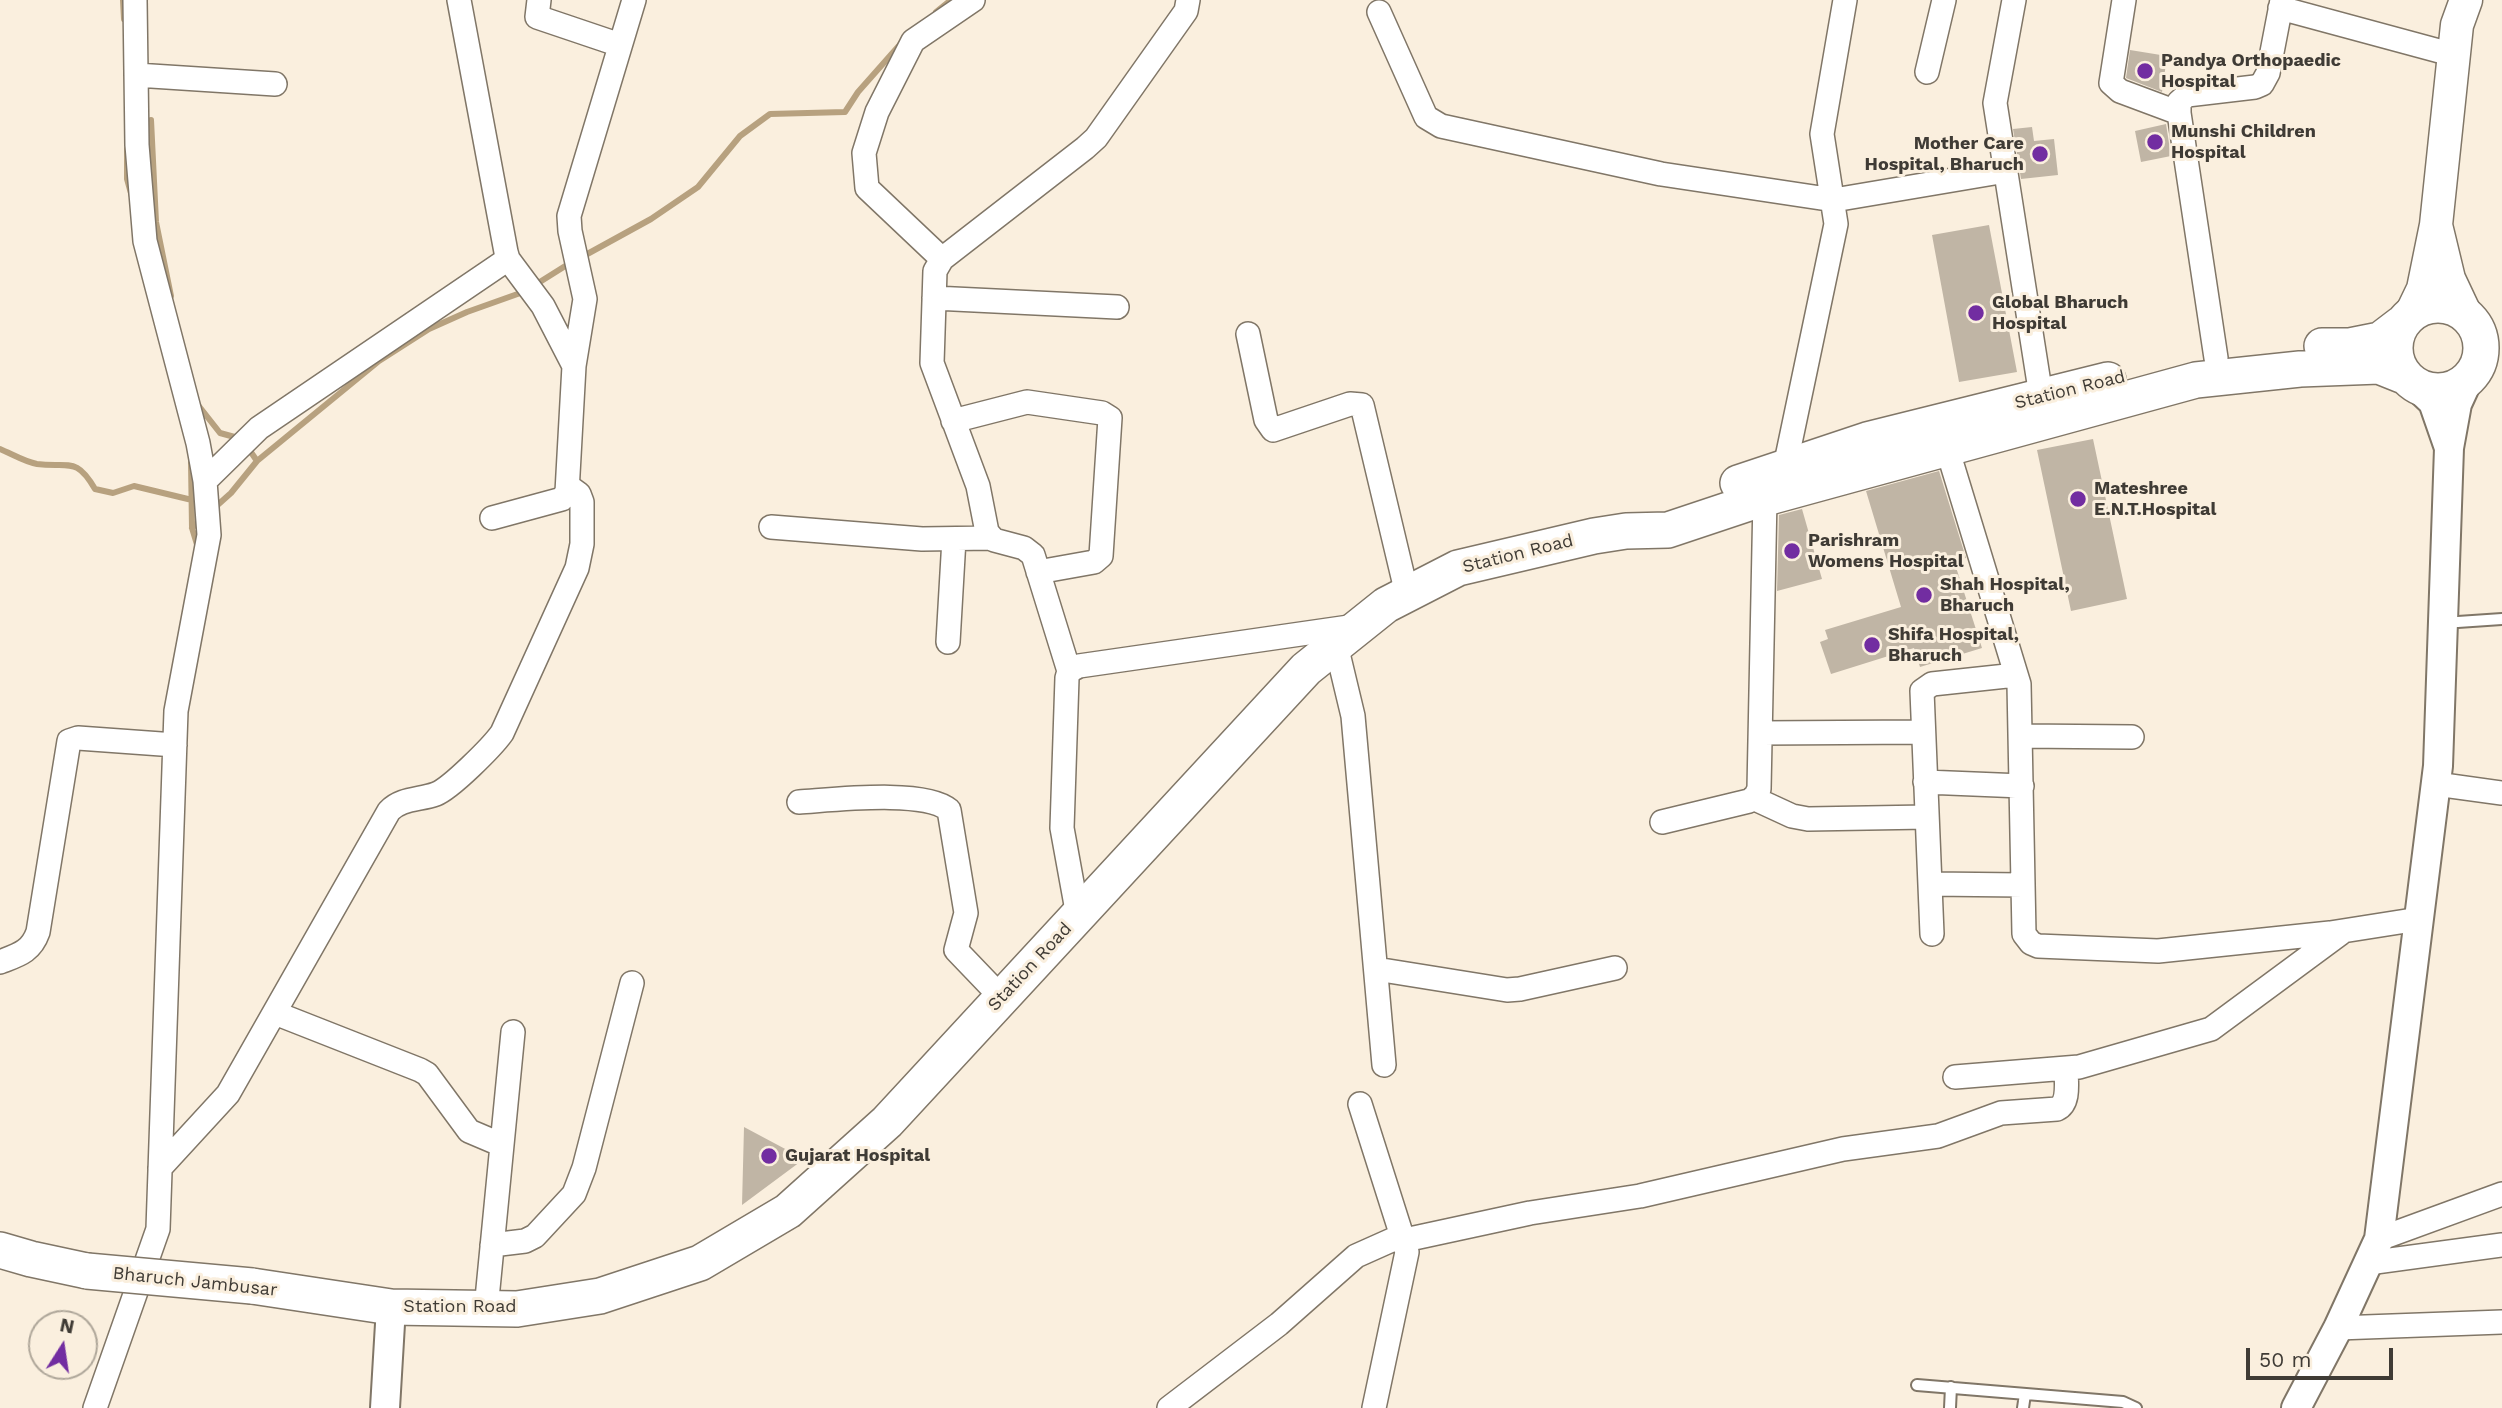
<!DOCTYPE html>
<html>
<head>
<meta charset="utf-8">
<style>
	body { margin:0 }
	#map { position:relative; width:2502px; height:1408px; overflow:hidden; background:#faefde; font-family:"Work Sans",sans-serif }
	canvas { display:block }
	.north { position:absolute; left:28px; top:1310px; width:70px; height:70px; box-sizing:border-box; background:#faefde; border:2px solid #afa79a; border-radius:50%; rotate:12deg; font-size:19px; font-weight:700; line-height:28px; text-align:center; color:#3f3b35 }
	.north::after { content:''; display:block; margin:auto; width:24px; height:32px; background:#722da1; clip-path:polygon(50% 0,100% 100%,50% 72%,0 100%) }
	.scale { position:absolute; left:2246px; top:1348px; width:147px; height:32px; box-sizing:border-box; border:4px solid #3f3b35; border-top:0; padding-left:9px; font-size:21px; line-height:24px; white-space:nowrap; color:#3f3b35; -webkit-text-stroke:5px #faefde; paint-order:stroke }
</style>
</head>
<body>
<div id="map">
<canvas width="2502" height="1408"></canvas>
<div class="north">N</div>
<div class="scale">50 m</div>
</div>
<script>
const ctx = document.querySelector('canvas').getContext('2d');
ctx.lineJoin = 'round';
function strokePath(path, color, width, dash) { ctx.strokeStyle = color; ctx.lineWidth = width; ctx.lineCap = dash ? 'butt' : 'round'; ctx.setLineDash(dash || []); ctx.stroke(path); }
function fill(path, color) { ctx.fillStyle = color; ctx.fill(path, 'evenodd'); }
function write(font, color, halo, rows, align = 'center') {
  ctx.font = font + ' "Work Sans",sans-serif'; ctx.lineWidth = 6; ctx.setLineDash([]); ctx.textBaseline = 'middle'; ctx.strokeStyle = halo; ctx.fillStyle = color; for (const [text, x, y, turn = 0] of rows) {
    ctx.save(); ctx.translate(x, y); ctx.rotate((+turn || 0) * Math.PI / 180); ctx.textAlign = isNaN(turn) ? turn : align; if (halo) ctx.strokeText(text, 0, 0); ctx.fillText(text, 0, 0); ctx.restore();
  }
}
strokePath(new Path2D(`
	M123,0L124,19
	M936,12L951,0
	M151,120L156,222L171,296
	M127,149V179L132,197
	M580,258L651,219L698,187L740,136L770,114L845,112L858,92L904,40
	M535,285L570,263
	M198,405L220,433L242,439L257,461
	M0,449C12,454 25,462 37,464C69,468 76,456 95,489L113,493L134,486L192,500
	M191,462L192,528L198,548
	M212,510L231,493L257,461L379,361L429,329L467,312L526,291
	M192,528L201,520`), '#b7a17f', 6);
fill(new Path2D(`
	M2130,50L2167,56L2162,92L2126,78Z
	M2166,124L2171,156L2141,162L2135,131Z
	M2032,127L2034,141L2054,139L2058,175L2021,179L2013,129Z
	M1989,225L2017,372L1959,382L1932,235Z
	M2093,439L2127,599L2071,611L2037,450Z
	M1939,471L1966,558L1954,561L1982,648L1920,667L1914,648L1831,674L1820,642L1828,639L1825,630L1901,607L1866,491Z
	M1802,509L1822,579L1777,591L1779,515Z
	M744,1127L804,1159L742,1205Z`), '#c0b5a5');
const service = new Path2D(`
	M2443,623L2502,619
	M1917,1385L2123,1402L2136,1408
	M1950,1408L1951,1387
	M2023,1408L2025,1394`);
const minor = new Path2D(`
	M459,0L506,252L508,259L543,306L574,366
	M539,0L537,17L620,45
	M2014,0L1995,103L2041,396
	M2124,0L2111,83L2120,91L2179,113
	M2280,8L2454,55
	M1379,12L1426,117L1441,126L1661,174L1834,200L2006,171
	M1927,72L1944,0
	M136,75L275,84
	M942,259L867,188L864,153L877,112L913,41L973,0
	M934,298L1117,307
	M1248,334L1266,420L1273,430L1350,404L1362,405L1407,594
	M2216,358L2179,113V102L2187,95L2255,87L2262,84L2268,73L2282,0
	M953,421L1027,402L1102,413L1110,418L1101,556L1094,562L1038,572
	M1947,448L2019,684L2024,934L2031,943L2038,946L2158,951L2330,933L2419,919
	M1790,477L1785,467L1836,224L1822,134L1845,0
	M205,481L259,428L508,259
	M492,518L562,499L567,492L574,366L585,299L570,231L569,216L634,0
	M771,527L922,539L991,538
	M948,642L954,539
	M1336,645L1353,716L1384,1065
	M1069,671L1033,555L1024,548L994,540L987,532L978,486L932,363L935,271L942,259L1085,148L1096,138L1186,11L1188,0
	M1761,733L1923,732
	M2021,736L2132,737
	M1925,782L2022,786
	M2436,784L2502,793
	M1753,798L1792,816L1808,819L1927,817
	M799,802C832,800 925,789 949,810L966,913L956,950L1002,998
	M1662,822L1749,801L1755,797L1759,789L1765,498
	M1930,884L2023,885
	M1078,916L1062,828L1067,678L1069,671L1079,666L1356,626
	M1932,934L1922,691L1932,684L2016,675
	M0,962C18,955 31,952 38,932L69,741L78,738L175,745
	M1376,969L1507,990L1520,989L1615,968
	M275,1013L420,1070L427,1074L469,1131L502,1145
	M1955,1077L2079,1067L2211,1029L2341,933
	M1360,1104L1407,1252L1374,1408
	M160,1168L228,1094L389,811C401,798 420,800 436,794C451,788 492,747 502,733L577,568L582,544V502L579,494L568,486
	M2379,1239L2502,1194
	M1405,1240L1530,1213L1640,1196L1843,1149L1938,1136L2001,1113L2057,1109C2070,1103 2066,1082 2066,1068
	M492,1245L525,1241L535,1236L574,1194L584,1168L632,983
	M2368,1263L2502,1245
	M486,1309L513,1032
	M2338,1328L2502,1322
	M95,1408L158,1229L176,711L209,535L205,481L198,443L145,241L137,145L135,0
	M1169,1408L1279,1324L1356,1256L1403,1235`);
const tertiary = new Path2D(`
	M2415,385L2433,402L2449,448L2457,404L2468,380
	M385,1408L391,1307
	M2296,1408L2338,1328L2379,1239L2438,766L2449,448`);
const secondary = new Path2D(`
	M2436,225L2457,25L2466,0
	M2411,314L2423,289L2436,225L2449,279L2465,313`);
const primary = new Path2D(`
	M2395 348a43 43 0 1 1 86 0a43 43 0 1 1-86 0Z
	M2322,346H2350L2380,340L2401,324
	M1738,483L1867,440L2108,380
	M0,1250L31,1259L87,1271
	M252,1286L391,1307L517,1309L600,1296L700,1263L788,1211L887,1122L1306,669L1386,605L1458,568L1594,536L1626,531L1668,530L1758,500L2196,380L2300,369L2379,366L2404,376`);
strokePath(service, '#807667', 14);
strokePath(minor, '#807667', 26);
strokePath(tertiary, '#807667', 32);
strokePath(secondary, '#807667', 35);
strokePath(primary, '#807667', 38);
strokePath(service, '#fff', 10);
strokePath(minor, '#fff', 23);
strokePath(tertiary, '#fff', 28);
strokePath(secondary, '#fff', 32);
strokePath(primary, '#fff', 35);
const primaryBridge = new Path2D(`
	M87,1271L252,1286`);
strokePath(primaryBridge, '#807667', 38, []);
strokePath(primaryBridge, '#fff', 35);
for (const [x, y, r, color] of [
	[2145,71,9,"#722da1"],
	[2155,142,9,"#722da1"],
	[2040,154,9,"#722da1"],
	[1976,313,9,"#722da1"],
	[2078,499,9,"#722da1"],
	[1792,551,9,"#722da1"],
	[1924,595,9,"#722da1"],
	[1872,645,9,"#722da1"],
	[769,1156,9,"#722da1"]
]) { const dot = new Path2D(); dot.arc(x, y, r, 0, 2 * Math.PI); ctx.fillStyle = color; ctx.fill(dot); strokePath(dot, '#faefde', 2.5); }
write('bold 18px', '#3f3b35', '#faefde', [
	["Pandya Orthopaedic",2161,61],
	["Hospital",2161,82],
	["Munshi Children",2171,132],
	["Hospital",2171,153],
	["Mother Care",2024,144,"right"],
	["Hospital, Bharuch",2024,165,"right"],
	["Global Bharuch",1992,303],
	["Hospital",1992,324],
	["Mateshree",2094,489],
	["E.N.T.Hospital",2094,510],
	["Parishram",1808,541],
	["Womens Hospital",1808,562],
	["Shah Hospital,",1940,585],
	["Bharuch",1940,606],
	["Shifa Hospital,",1888,635],
	["Bharuch",1888,656],
	["Gujarat Hospital",785,1156]
], 'left');
write('18px', '#3f3b35', '#faefde', [
	["Station Road",2070,390,-14],
	["Station Road",1518,554,-14],
	["Station Road",1030,967,-47],
	["Bharuch Jambusar",195,1282,6],
	["Station Road",460,1307]
]);
</script>
</body>
</html>
